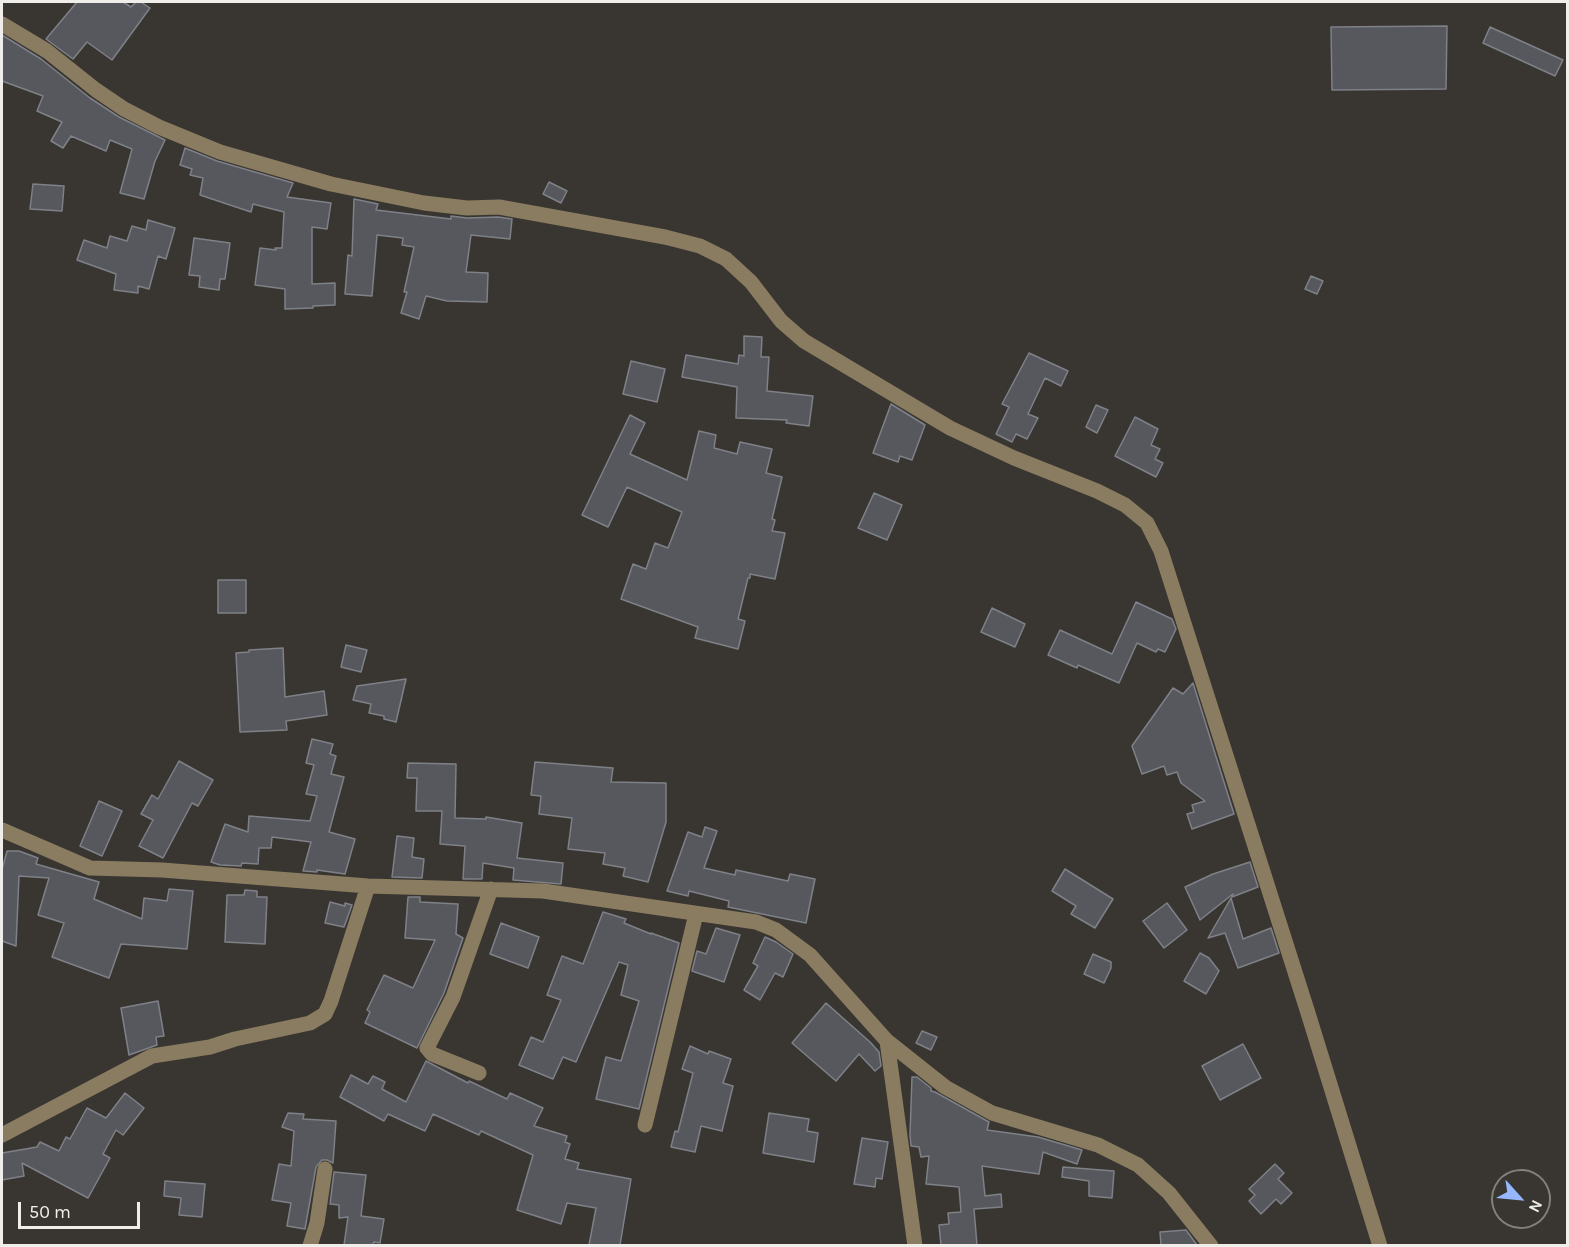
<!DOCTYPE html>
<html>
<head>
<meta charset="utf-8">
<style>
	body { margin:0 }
	#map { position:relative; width:1569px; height:1247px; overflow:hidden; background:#393631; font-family:Karla,sans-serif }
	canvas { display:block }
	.frame { position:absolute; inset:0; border:3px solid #efeeea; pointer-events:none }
	.north { position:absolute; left:1491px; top:1169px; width:60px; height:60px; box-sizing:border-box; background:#393631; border:2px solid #82807b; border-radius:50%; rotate:117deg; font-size:16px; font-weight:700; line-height:24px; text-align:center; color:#efeeea }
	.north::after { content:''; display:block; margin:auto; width:21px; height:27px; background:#96b6fd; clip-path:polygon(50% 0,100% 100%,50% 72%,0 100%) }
	.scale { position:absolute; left:18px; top:1202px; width:122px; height:27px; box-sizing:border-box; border:3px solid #efeeea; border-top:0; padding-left:8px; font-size:18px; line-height:21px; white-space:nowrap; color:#efeeea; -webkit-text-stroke:4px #393631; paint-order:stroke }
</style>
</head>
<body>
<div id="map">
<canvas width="1569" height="1247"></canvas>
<div class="frame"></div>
<div class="north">N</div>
<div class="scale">50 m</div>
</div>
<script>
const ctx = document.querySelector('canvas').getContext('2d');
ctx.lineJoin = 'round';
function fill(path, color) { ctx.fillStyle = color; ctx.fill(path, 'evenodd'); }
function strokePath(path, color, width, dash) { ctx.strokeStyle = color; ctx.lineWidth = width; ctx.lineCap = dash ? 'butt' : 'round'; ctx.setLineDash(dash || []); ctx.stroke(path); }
const building = new Path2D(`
	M77,2H123L131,7L136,2H141L150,8L112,60L87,42L73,59L46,39Z
	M1447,26L1446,89L1332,90L1331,27Z
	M1490,27L1563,60L1555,76L1483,43Z
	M2,35L41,59L90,98L119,117L165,140L155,161L144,199L120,193L132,149L110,140L106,151L71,136L63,148L51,141L62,122L37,111L43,96L2,81Z
	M185,148L217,161L293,183L287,197L331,203L327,229L312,227V284L335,283V305L313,306V308L285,309V289L255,285L260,248L276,250L275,248H282L284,212L253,204L251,212L200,195L203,178L190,175L192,169L180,165Z
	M549,182L567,191L561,203L543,194Z
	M33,184L64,186L62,211L30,209Z
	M354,199L378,204L376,210L451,219V216L467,218L498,217L512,219L510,239L471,235L466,272L488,273L487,302L447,301L426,296L419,319L401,313L407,292H404L414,247L402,245L403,238L377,235L372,296L345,294L348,255L352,256Z
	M148,220L175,228L166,259L158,256L149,289L138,286V293L114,290L116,274L77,260L84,240L107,248L110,236L127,241L132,226L146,230Z
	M194,238L230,243L225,279H220L219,290L199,287L200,276L189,275Z
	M1311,276L1323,281L1317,294L1305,289Z
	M744,336L762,337L761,357H769L767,391L813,396L809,426L786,423L787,420L736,418L737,387L682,377L686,355L738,364L739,355L744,356Z
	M1029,353L1068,371L1061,386L1045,378L1028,414L1038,418L1027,439L1016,434L1012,442L996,434L1009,407L1002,404Z
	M631,361L665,369L657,402L623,394Z
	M891,404L925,425L912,460L900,456L898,462L873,453Z
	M1096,405L1108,410L1097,433L1086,427Z
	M630,415L645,423L630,454L687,480L699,431L716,435L714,448L737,454L740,442L772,449L766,473L782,477L772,519L775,520L772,531L785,533L775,579L750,574V578H748L738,619L745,621L738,649L695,638L698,627L621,599L633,564L646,569L655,543L668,548L682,512L627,487L608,527L582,515Z
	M1135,417L1158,429L1151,445L1160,449L1155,459L1163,463L1156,477L1115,456Z
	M874,493L902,505L887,540L858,528Z
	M218,580H246V613H218Z
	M1136,602L1172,619L1176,629L1165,652L1158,649L1156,652L1137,643L1119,683L1078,665L1077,668L1048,655L1060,630L1112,654Z
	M992,608L1025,624L1015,647L981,632Z
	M346,645L367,650L361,672L341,667Z
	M283,648L285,697L324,691L327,715L286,721L287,730L240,732L236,653L249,652V650Z
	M406,679L396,722L384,719V716L369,713L371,704L353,700L357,686Z
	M1193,683L1234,814L1192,829L1187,814L1194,812L1192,805L1205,801L1181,783L1177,772L1167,775L1164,766L1142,774L1132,746L1173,688L1183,694Z
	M312,739L333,744L330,754L336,756L331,774L344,777L329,832L355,839L345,874L317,870V872L303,871L311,842L272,837L271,848H259L258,864L242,863L241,866L220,865L211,862L225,824L248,832L249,816L310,821L317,796L306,794L314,765L306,763Z
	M179,761L213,780L198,806L192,803L163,858L139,846L153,820L141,814L152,795L158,799Z
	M535,762L613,768L611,782L666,783V822L648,882L623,876L625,868L603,864L605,853L568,849L572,818L539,814L541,796L531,795Z
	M408,763L456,764L455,818L486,819V817L522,823L517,858L563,863L561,884L513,880L514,868L483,863L482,879H463L465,846L440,844L442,811H416L417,778H407Z
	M99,801L122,811L102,856L80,846Z
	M705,827L717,831L704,868L735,875L736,870L788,881L790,874L815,879L806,923L728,907L729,901L689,891L688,896L667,891L688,832L702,837Z
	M397,836L414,838L412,857L424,859L422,878L392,877Z
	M7,851H19L38,858L36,864L99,882L94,899L142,919L144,898L167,901L169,889L193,891L187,949L121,944L109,978L52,957L64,923L38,915L49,878L19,876L16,946L2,941V870Z
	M1250,862L1258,887L1232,897L1233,894L1200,920L1185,887L1213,874Z
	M1065,869L1113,899L1095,928L1071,914L1076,906L1052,891Z
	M245,890L257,891V897H267L265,944L225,942L227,895H244Z
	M408,897H420V902L458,904L456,934L463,938L444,993L417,1048L365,1023L370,1012L367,1010L384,975L413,988L435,940L405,938Z
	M1231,898L1243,939L1271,928L1279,953L1238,968L1225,933L1208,938Z
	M330,902L345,906V903L352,905L344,927L325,923Z
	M1167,903L1187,930L1164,948L1143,921Z
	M603,912L626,919L624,923L651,934V933L679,943L639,1109L596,1099L606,1057L621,1061L639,1001L621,995L628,965L619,962L576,1062L563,1057L553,1079L519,1065L531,1037L543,1042L561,1000L547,995L562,956L583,964Z
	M501,923L539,937L528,968L490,954Z
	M716,928L740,935L724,982L692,971L697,951L706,954Z
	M765,937L776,942L793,954L783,977L775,973L760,1000L744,990L758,966L753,963Z
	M1200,953L1209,958L1219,971L1206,994L1184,981Z
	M1093,954L1111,962V968L1104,983L1084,974Z
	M158,1001L164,1036L156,1037L157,1045L129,1055L121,1008Z
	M826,1003L870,1042L879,1052L881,1066L875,1071L859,1054L836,1081L792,1043Z
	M922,1031L937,1037L931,1050L916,1043Z
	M1243,1044L1261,1078L1220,1100L1202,1066Z
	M690,1046L708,1054L709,1051L731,1059L723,1083L733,1086L722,1131L701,1126L695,1152L671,1147L675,1131L678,1132L693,1073L682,1069Z
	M426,1061L468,1083L469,1081L507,1099L510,1093L543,1108L534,1126L567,1136L565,1142L570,1144L565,1159L579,1163L577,1169L631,1179L620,1245H589L596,1208L567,1203L561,1224L517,1210L533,1155L481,1131L479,1135L433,1114L425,1131L388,1114L384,1121L340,1097L351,1075L368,1084L373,1076L385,1082L382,1089L406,1102Z
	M912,1077H917L931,1088V1091L935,1092L989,1122L987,1130L1038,1137L1082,1150L1077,1164L1043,1152L1039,1174L982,1166L985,1196L1001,1194L1002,1207L974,1209L977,1245H941L939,1225L949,1224L948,1213L961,1212L959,1187L926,1184L929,1156L921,1157L919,1147L911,1146L910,1135Z
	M125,1093L144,1108L123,1135L116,1130L103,1154L110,1158L88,1198L22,1163L24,1176L2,1180V1153L37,1147L40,1142L59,1151L66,1137L70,1139L87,1108L106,1118Z
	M288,1113L304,1114L303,1119L336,1121L333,1163L327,1160H322L316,1167L305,1229L287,1226L291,1203L272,1200L279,1164L291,1166L294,1131L282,1127Z
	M769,1113L809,1119L807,1131L818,1133L814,1162L763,1153Z
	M862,1138L888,1142L882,1179L876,1178L875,1187L854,1184Z
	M1275,1164L1284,1173L1278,1179L1292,1193L1281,1204L1276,1199L1261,1214L1249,1201L1255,1195L1249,1189Z
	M1063,1167L1114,1171L1112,1198L1089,1196V1181L1062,1177Z
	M334,1172L366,1175L361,1216L384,1219L380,1243L374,1242L373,1245H344L348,1217L339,1218V1205L330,1204Z
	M165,1181L205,1184L202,1217L179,1215L181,1198L164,1196Z
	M1186,1230L1197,1245H1161L1160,1232Z`);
fill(building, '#56585e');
strokePath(building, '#7e8187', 1.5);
strokePath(new Path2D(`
	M2,24L47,51L96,90L124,109L159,127L220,152L331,184L424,203L467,208L499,207L665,237L700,246L726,259L751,282L781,321L804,341L950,428L1014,458L1097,491L1125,505L1147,523L1161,551L1308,1013L1380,1246
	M2,830L90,868L162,870L368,886L543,891L756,922L776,930L810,955L887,1041L945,1087L992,1113L1098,1145L1138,1165L1169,1193L1211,1246
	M887,1041L915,1246
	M479,1073L432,1054L427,1048L453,997L491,889
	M645,1125L696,914
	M2,1135L152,1056L210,1047L235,1039L310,1023L325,1014L331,1001L368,886
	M310,1246L317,1223L325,1169`), '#8a7c60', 15);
</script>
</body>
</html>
